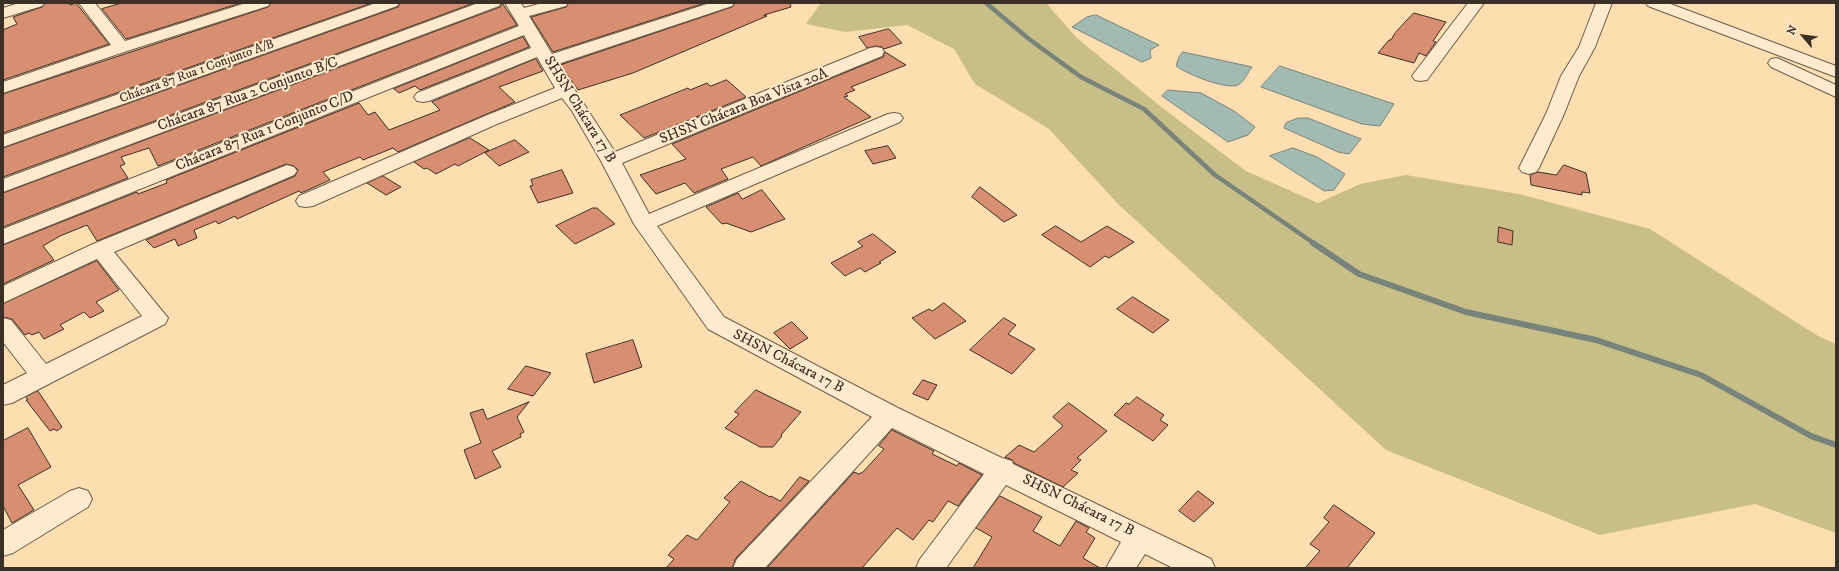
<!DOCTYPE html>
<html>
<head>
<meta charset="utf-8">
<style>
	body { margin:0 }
	#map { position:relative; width:1839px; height:571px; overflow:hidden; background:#fddeb1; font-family:"IM FELL DW Pica",serif }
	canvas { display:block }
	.frame { position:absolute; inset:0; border:4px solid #3b3028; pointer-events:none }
	.north { position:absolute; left:1783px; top:16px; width:40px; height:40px; -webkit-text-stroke:3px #feeacc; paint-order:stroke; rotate:298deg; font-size:11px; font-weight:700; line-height:16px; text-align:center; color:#3b3028 }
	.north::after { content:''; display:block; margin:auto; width:14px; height:18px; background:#3b3028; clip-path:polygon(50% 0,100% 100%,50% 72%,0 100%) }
</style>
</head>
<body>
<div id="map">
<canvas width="1839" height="571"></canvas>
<div class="frame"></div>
<div class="north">N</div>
</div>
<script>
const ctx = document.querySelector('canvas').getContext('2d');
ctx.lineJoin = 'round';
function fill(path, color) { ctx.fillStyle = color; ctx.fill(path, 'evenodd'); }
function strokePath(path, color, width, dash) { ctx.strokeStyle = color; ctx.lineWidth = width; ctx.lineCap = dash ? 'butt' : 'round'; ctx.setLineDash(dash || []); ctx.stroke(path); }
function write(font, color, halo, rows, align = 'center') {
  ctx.font = font + ' "IM FELL DW Pica",serif'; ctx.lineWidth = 4; ctx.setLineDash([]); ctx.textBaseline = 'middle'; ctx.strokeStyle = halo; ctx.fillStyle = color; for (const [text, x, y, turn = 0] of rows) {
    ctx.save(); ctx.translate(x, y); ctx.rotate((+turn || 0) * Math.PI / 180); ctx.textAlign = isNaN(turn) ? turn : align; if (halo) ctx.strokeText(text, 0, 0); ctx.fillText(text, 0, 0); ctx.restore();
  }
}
fill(new Path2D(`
	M821,3H1046L1077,38L1160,106L1246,171L1318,203L1360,184L1406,175L1519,194L1650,229L1818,336L1836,344V533L1755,504L1600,535L1386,450L1118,204L1049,129L975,84L954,49L907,25L845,32L806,24Z`), '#c7bf87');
const water = new Path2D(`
	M1096,15L1159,45L1150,50L1151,58L1142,62L1072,27L1087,17Z
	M1183,52L1252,67C1248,72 1244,82 1238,85C1226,90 1187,74 1176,66L1179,57Z
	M1280,66L1394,104L1380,126L1362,124L1261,87Z
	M1168,90L1201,93L1234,111L1255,127L1248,135L1228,142L1162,96Z
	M1298,118H1308L1361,139L1349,154L1338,152L1284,128L1286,123Z
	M1293,148L1317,157L1345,174L1334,190L1324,191L1270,156Z`);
fill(water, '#a1bbb2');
strokePath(water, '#78837b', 1);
strokePath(new Path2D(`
	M986,3L1029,39L1081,77L1144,109L1215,175L1315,244`), '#78837b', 4.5);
strokePath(new Path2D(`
	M1313,243L1359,274L1466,312L1596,340L1701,375L1811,436L1836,445`), '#78837b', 6);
const building = new Path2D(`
	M45,3H69L70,5L76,3L109,44L3,80V30L17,24L13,17L42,7Z
	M122,3H241L126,39L102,9Z
	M271,3H372L3,133V94L268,7Z
	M400,3H474L3,177V148L398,7Z
	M502,3L517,25L158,166L149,148L121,157L125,164L120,166L128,178L3,227V193L500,7Z
	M569,3H705L553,52L531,17L566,7Z
	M735,3H790L791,7L764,15L767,16L633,73L578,90L560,65L732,7Z
	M1414,13L1446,22L1433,41L1436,42L1426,56L1419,53L1414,63L1378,53L1389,40H1391L1395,33Z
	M889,29L902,43L884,49L882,47L876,46L867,48L859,37Z
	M523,37L529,47L420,90L415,86L399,93L394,89Z
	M885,52L906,65L851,87L855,90L845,94L848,96L844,97L871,117L761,166L753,157L721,169L728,179L694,193L685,183L656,194L640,175L686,159L672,144L883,57Z
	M536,59L543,71L499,87L515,102L398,152L393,148L363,160L360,157L323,172L330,180L301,193L299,191L237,219L235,216L218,224L216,221L194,230L197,238L178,246L175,239L154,248L146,240L295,176L298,170L294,166L286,164L97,241L87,225L60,236L43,246L54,260L3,284V245L137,192L138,194L167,183L166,180L359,103L368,115L375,112L389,130L440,110L432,102Z
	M727,80L746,97L644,138L620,115L688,88L690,90L707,83L710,86Z
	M470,138L489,150L458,166L455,164L436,174L427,168L424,169L414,162Z
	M515,140L529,152L499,166L485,153Z
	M888,146L896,158L873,164L865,151Z
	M1564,165L1586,173L1590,193L1582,192V195L1531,185L1530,175L1538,172L1556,175Z
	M562,170L573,193L538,203L530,186L533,185L531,180Z
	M383,176L401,187L386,195L367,183Z
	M980,187L1017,215L1004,222L972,197Z
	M762,190L785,219L751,232L726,223L722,224L706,207L738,193L742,199Z
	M593,208H597L615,224L575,244L556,226Z
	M1056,226L1081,242L1107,226L1134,242L1109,258L1105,256L1090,267L1042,235Z
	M1499,227L1513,231L1512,245L1498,242Z
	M873,234L896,252L879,262L881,263L865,272L860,268L845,276L831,263L863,246L858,242Z
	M97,261L119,290L96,302L104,311L90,318L84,312L60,325L64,329L44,339L39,332L32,335L29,333L25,335L12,319L3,317V304Z
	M1133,297L1169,320L1153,333L1117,309Z
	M944,303L966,321L935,339L912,318L929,309L932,311Z
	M1004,318L1016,325L1008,334L1035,349L1012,374L970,350Z
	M792,322L808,338L790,349L774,333Z
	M633,340L642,367L594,383L586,354Z
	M526,366L551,373L533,396L508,389Z
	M923,380L937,385L928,400L913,394Z
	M756,390L801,412L781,435L782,436L773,447H760L725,428L739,414L735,412Z
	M38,391L62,427L57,431L54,429L50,431L26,400H28L26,397Z
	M1137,397L1164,415L1160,420L1168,425L1153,441L1114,415L1126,403L1129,404Z
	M529,402L517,417L524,432L520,434L521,437L492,451L501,467L475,479L464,450L481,443L470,413L483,409L487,419Z
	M1069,403L1107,431L1077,458L1081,460L1071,470L1078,473L1063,487L1014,463L1012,460L1005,457L1019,445L1034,452L1063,426L1053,417Z
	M28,428L51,467L18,485L34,510L12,523L3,506V441Z
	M892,430L934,451L932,454L957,466L959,463L982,475L958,506L948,501L933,522L929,520L913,540L897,528L862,568H767L854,472L859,474L863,472L884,449L879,446Z
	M800,477L809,481L736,558L732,568H666L674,559L668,555L687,535L697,540L730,502L724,498L741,481L770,497L771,496L780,501Z
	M1198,491L1214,503L1194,522L1179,511Z
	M1000,496L1042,517L1033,531L1060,546L1076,521L1089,528L1086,532L1095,538L1083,558L1100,568H973L992,537L976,528Z
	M1334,505L1375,533L1347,568H1305L1320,551L1310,544L1329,522L1324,518Z`);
fill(building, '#d88e70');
strokePath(building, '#3b3028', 1);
const minor = new Path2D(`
	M19,3H44L42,6L3,18V8Z
	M79,3H95L125,41L246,3H270L268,6L127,51L3,93V82L111,45Z
	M376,3H399L397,6L3,147V135Z
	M478,3H501L499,6L3,192V179Z
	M505,3H521L524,8L542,3H568L566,6L529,16L552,54L710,3H734L732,6L558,64L615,152L870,48L876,47L882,48L884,52L882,56L622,163L649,214L888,114L894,113L900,114L903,118L900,122L657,226L724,317L898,408L1002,458L1012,461L1013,464L1211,559L1215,568H1173L1145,554L1136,568H1106L1121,542L1006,485L946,568H916L920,559L984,474L892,428L765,568H733L737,559L872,417L708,329L634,224L601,161L572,111L562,98L497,124L313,206L306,207L299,206L296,201L299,196L485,116L555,88L537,57L429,101L423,102L417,101L414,97L417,93L531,48L524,35L3,244V229L519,26Z
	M1468,3H1484L1427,80L1421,81L1415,80L1412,76L1415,72Z
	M1596,3H1612L1595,47L1579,76L1564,114L1539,168L1536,172L1529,174L1522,172L1519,168L1546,114L1561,76L1579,47Z
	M1646,3H1668L1836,66V77L1648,6Z
	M1777,58L1836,85V97L1771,67L1768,63L1771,59Z
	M287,165L294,167L297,171L294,175L114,252L168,318L165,324L12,403L3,405V385L27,373L3,342V318L11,320L46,364L142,316L97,259L3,303V286L93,244Z
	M79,488L88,491L92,499L88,507L13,553L3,556V530L70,491Z`);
strokePath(minor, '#6c5c4a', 2);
fill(minor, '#feeacc');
write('13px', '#3b3028', '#feeacc', [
	["Chácara 87 Rua 1 Conjunto A/B",197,72,-20]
]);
write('15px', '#3b3028', '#feeacc', [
	["Chácara 87 Rua 2 Conjunto B/C",248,95,-20],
	["SHSN Chácara Boa Vista 20A",744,107,-22],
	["SHSN Chácara 17 B",579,110,58],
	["Chácara 87 Rua 1 Conjunto C/D",265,132,-22],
	["SHSN Chácara 17 B",788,362,27],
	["SHSN Chácara 17 B",1078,506,26]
]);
</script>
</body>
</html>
